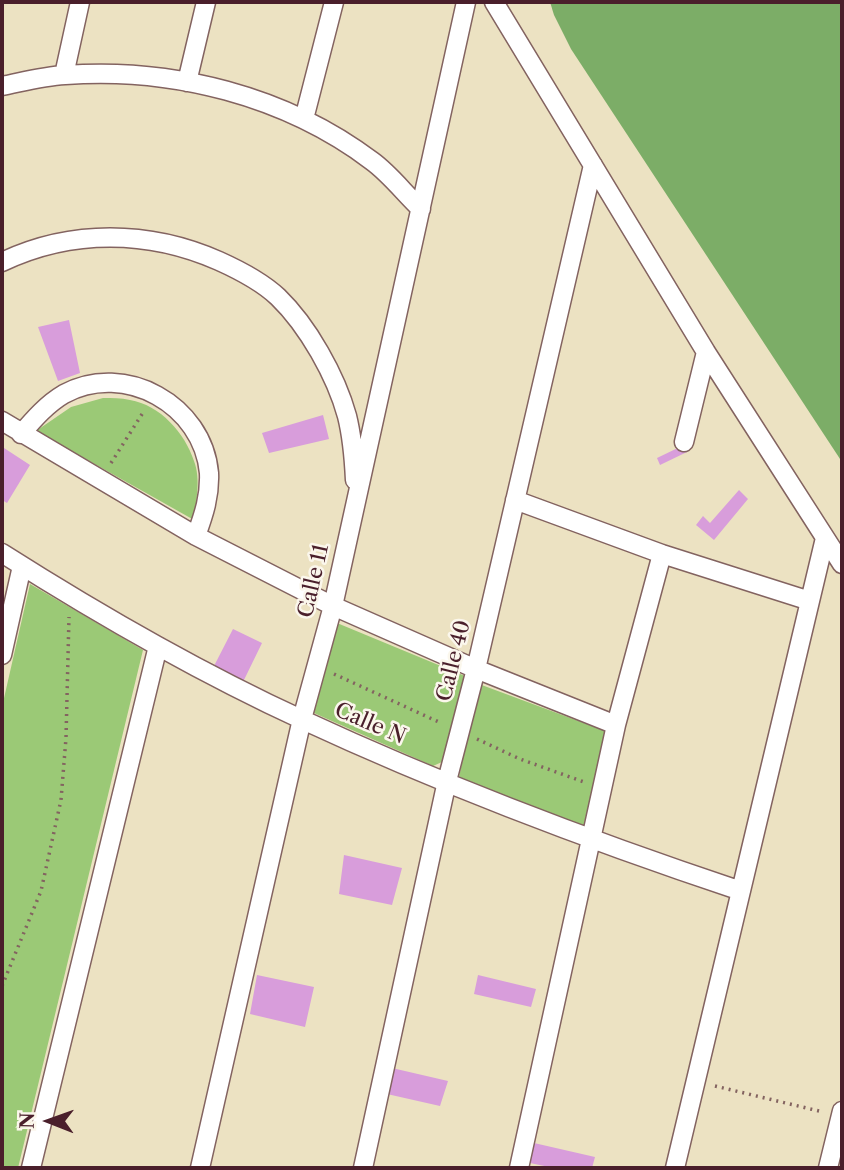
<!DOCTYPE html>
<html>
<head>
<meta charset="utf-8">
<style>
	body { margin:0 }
	#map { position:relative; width:844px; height:1170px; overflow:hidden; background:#ece2c2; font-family:"Libre Caslon Text",serif }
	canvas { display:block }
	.frame { position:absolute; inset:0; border:4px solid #4a1f2b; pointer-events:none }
	.north { position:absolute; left:14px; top:1086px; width:70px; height:70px; -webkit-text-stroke:5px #fbf7ec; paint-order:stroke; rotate:271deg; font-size:19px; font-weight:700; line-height:28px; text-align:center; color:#4a1f2b }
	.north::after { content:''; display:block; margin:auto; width:24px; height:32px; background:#4a1f2b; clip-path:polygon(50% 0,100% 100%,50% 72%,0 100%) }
</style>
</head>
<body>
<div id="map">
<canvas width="844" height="1170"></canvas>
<div class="frame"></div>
<div class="north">N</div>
</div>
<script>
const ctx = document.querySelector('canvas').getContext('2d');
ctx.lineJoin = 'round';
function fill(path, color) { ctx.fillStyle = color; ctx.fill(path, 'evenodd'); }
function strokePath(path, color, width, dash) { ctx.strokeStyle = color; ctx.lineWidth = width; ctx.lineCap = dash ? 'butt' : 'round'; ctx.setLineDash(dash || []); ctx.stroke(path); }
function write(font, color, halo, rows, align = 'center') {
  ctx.font = font + ' "Libre Caslon Text",serif'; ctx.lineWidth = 5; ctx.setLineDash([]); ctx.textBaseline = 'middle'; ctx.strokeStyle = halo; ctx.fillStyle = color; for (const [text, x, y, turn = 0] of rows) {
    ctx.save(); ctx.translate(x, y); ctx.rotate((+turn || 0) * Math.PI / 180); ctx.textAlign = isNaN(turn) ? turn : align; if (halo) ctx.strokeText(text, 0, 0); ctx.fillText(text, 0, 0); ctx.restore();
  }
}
fill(new Path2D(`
	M103,398C112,398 121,398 130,400C160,405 185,433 194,461C201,479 196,501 194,520L36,431L71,407Z
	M30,584L143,650L18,1168H2V707Z
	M337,623L465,676L442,762L433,766L314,713Z
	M479,684L608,732L583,827L459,777Z`), '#9bc976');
fill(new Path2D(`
	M550,2H842V462L571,49L554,15Z`), '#7cad67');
fill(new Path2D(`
	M69,320L80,373L58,381L38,327Z
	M323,415L329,439L269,453L262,433Z
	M684,445L687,452L660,465L657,458Z
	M4,448L30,465L7,503L2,500V452Z
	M739,490L748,499L714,540L696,525L703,516L710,523Z
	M233,629L262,643L243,682L214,666Z
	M344,855L402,868L392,905L339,894Z
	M257,975L314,987L305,1027L250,1014Z
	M478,975L536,989L531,1007L474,994Z
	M392,1068L448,1081L440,1106L387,1094Z
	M534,1143L595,1157L592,1168H554L530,1163Z`), '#d89ddb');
const minor = new Path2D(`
	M494,2L706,352L842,564
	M64,75L80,2
	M187,82L206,2
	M2,86C22,82 44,76 65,75C172,67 286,96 372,161C390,174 405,194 421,209
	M304,119L334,2
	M2,262C71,229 149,230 219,261C239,270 261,281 278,297C308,326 336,376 347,416C352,436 354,459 355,480
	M2,421L196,536L333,606L476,669L616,725
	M21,434C34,419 47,404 64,394C125,361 203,405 209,473C210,496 204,514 196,536
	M684,442L706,352
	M515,500L662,554L810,601
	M2,553C98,614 199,672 303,720C443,785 594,842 741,891
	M2,655L22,566
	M31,1168L158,646
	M200,1168L302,719L333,606L466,2
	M363,1168L447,781L476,669L593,165
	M519,1168L616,725L662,554
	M675,1168L825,538
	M828,1168L842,1111`);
strokePath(minor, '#836360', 21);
strokePath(new Path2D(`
	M111,463L144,411
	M334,674L441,723
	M477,739L520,759L584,782
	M2,986L41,891L61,800L66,738L69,617
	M715,1086L823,1112`), '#836360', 3.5, [2, 5]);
strokePath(minor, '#fff', 18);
write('21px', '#4a1f2b', '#fbf7ec', [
	["Calle 11",314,581,-77],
	["Calle 40",454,661,-76],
	["Calle N",370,724,23]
]);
</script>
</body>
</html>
